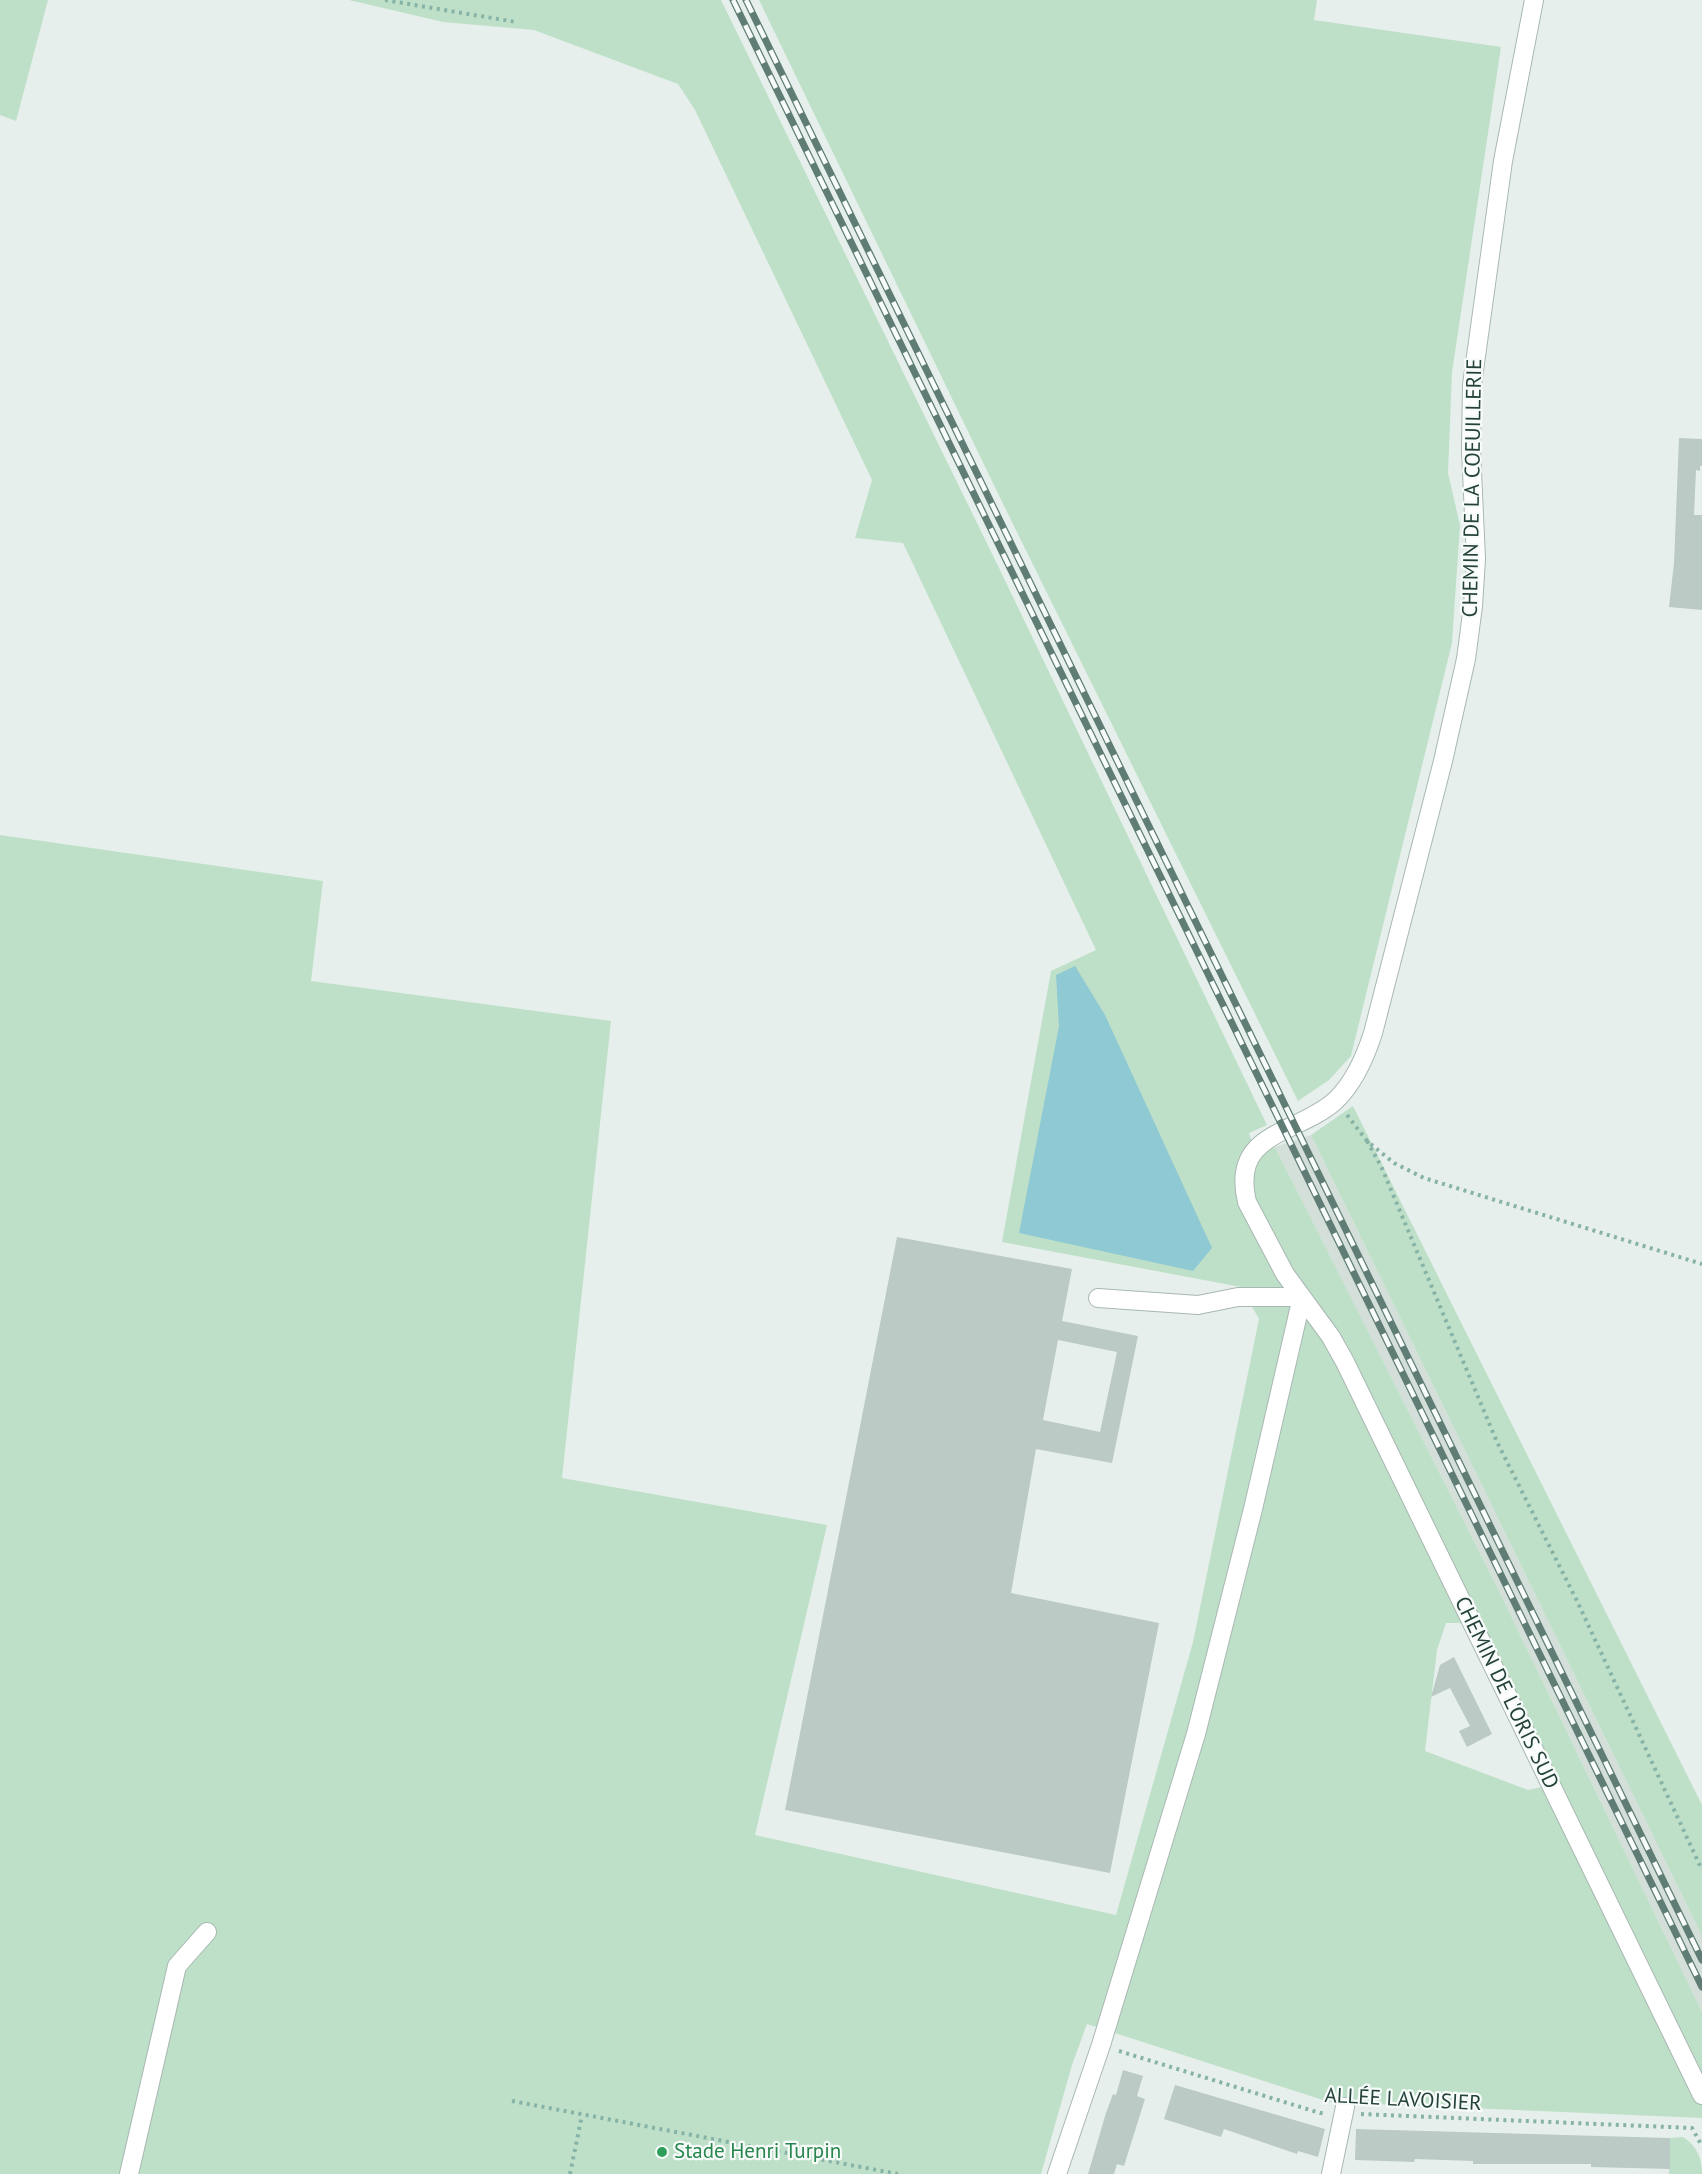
<!DOCTYPE html>
<html>
<head>
<meta charset="utf-8">
<style>
	body { margin:0 }
	canvas { display:block; background:#e6efeb }
</style>
</head>
<body>
<canvas width="1702" height="2174"></canvas>
<script>
const ctx = document.querySelector('canvas').getContext('2d');
ctx.lineJoin = 'round';
function fill(path, color) { ctx.fillStyle = color; ctx.fill(path, 'evenodd'); }
function strokePath(path, color, width, dash) { ctx.strokeStyle = color; ctx.lineWidth = width; ctx.lineCap = dash ? 'butt' : 'round'; ctx.setLineDash(dash || []); ctx.stroke(path); }
function write(font, color, halo, rows, align = 'center') {
  ctx.font = font + ' "PT Sans",sans-serif'; ctx.lineWidth = 4.5; ctx.setLineDash([]); ctx.textBaseline = 'middle'; ctx.strokeStyle = halo; ctx.fillStyle = color; for (const [text, x, y, turn = 0] of rows) {
    ctx.save(); ctx.translate(x, y); ctx.rotate((+turn || 0) * Math.PI / 180); ctx.textAlign = isNaN(turn) ? turn : align; if (halo) ctx.strokeText(text, 0, 0); ctx.fillText(text, 0, 0); ctx.restore();
  }
}
fill(new Path2D(`
	M1311,1135L1702,1936V2012L1498,1589L1275,1147Z`), '#d4dfda');
fill(new Path2D(`
	M0,0H48L16,121L0,115Z
	M349,0H721L1000,570L1267,1125L1249,1133L1256,1155L1275,1147L1498,1589L1702,2012V2118L1329,2102L1087,2024L1072,2065L1041,2174H0V835L323,881L311,981L611,1021L562,1478L827,1525L755,1835L1116,1915L1193,1642L1259,1319L1241,1287L1002,1242L1051,971L1096,950L903,543L855,538L872,480L695,110L678,84L534,30L443,22ZM1446,1623H1465L1542,1787L1528,1790L1425,1751L1437,1650Z
	M759,0H1317L1314,20L1501,47L1452,372L1448,473L1460,525L1452,643L1351,1056L1329,1080L1298,1101L1007,512Z
	M1353,1106L1702,1805V1936L1311,1135Z
	M1683,2137C1697,2146 1702,2158 1702,2174H1669L1670,2138Z`), '#bfe0c8');
fill(new Path2D(`
	M1075,966L1105,1015L1212,1248L1193,1271L1019,1233L1059,1026L1056,975Z`), '#8ec9d4');
fill(new Path2D(`
	M1679,438L1702,439V466H1700V471L1696,470L1694,515H1702V610L1669,607L1674,563Z
	M897,1237L1072,1269L1062,1321L1138,1336L1112,1463L1036,1449L1011,1593L1159,1623L1110,1873L785,1810ZM1058,1340L1117,1352L1100,1432L1043,1420Z
	M1454,1657L1492,1734L1467,1747L1459,1731L1470,1726L1450,1688L1431,1697L1440,1665Z
	M1123,2070L1143,2076L1137,2096L1145,2099L1124,2166L1117,2164L1114,2174H1088L1106,2113L1113,2094L1116,2095Z
	M1175,2085L1325,2129L1318,2157L1298,2151L1297,2154L1224,2129L1221,2137L1164,2119Z
	M1356,2129L1670,2138V2169L1591,2167V2164H1473V2161L1415,2159L1414,2162L1355,2160Z`), '#bbcac4');
const minor = new Path2D(`
	M1534,0L1503,161L1472,385L1471,450L1476,559L1473,606L1466,659L1443,761L1373,1033C1365,1058 1354,1083 1335,1101C1297,1135 1230,1131 1247,1202L1285,1274L1331,1337L1345,1362L1702,2095
	M1098,1298L1198,1305L1238,1297H1302
	M129,2174L177,1966L207,1932
	M1057,2174L1101,2045L1196,1734L1253,1509L1302,1297
	M1331,2174L1345,2107`);
strokePath(minor, '#a8b8b2', 20);
strokePath(new Path2D(`
	M385,0L516,22
	M1347,1115L1367,1141L1394,1163L1424,1178L1702,1264
	M1367,1141L1381,1166L1497,1442L1578,1603L1702,1870
	M1119,2051L1320,2113H1327
	M512,2101L898,2174
	M1361,2114L1692,2128L1702,2146
	M570,2174L582,2115`), '#86b3a5', 4, [3, 4.5]);
strokePath(minor, '#fff', 18);
const rail = new Path2D(`
	M733,0L1702,1987
	M746,0L1702,1960`);
strokePath(rail, '#5f7d75', 7);
strokePath(rail, '#f7fbf9', 4.5, [14]);
for (const [x, y, r, color] of [
	[662,2152,6,"#2e9e5b"]
]) { const dot = new Path2D(); dot.arc(x, y, r, 0, 2 * Math.PI); ctx.fillStyle = color; ctx.fill(dot); strokePath(dot, '#f7fbf9', 2); }
write('21px', '#24423a', '#f7fbf9', [
	["CHEMIN DE LA COEUILLERIE",1473,488,-89],
	["CHEMIN DE L'ORIS SUD",1506,1693,64],
	["ALLÉE LAVOISIER",1403,2100,3]
]);
write('21px', '#27864d', '#f7fbf9', [
	["Stade Henri Turpin",674,2152]
], 'left');
</script>
</body>
</html>
